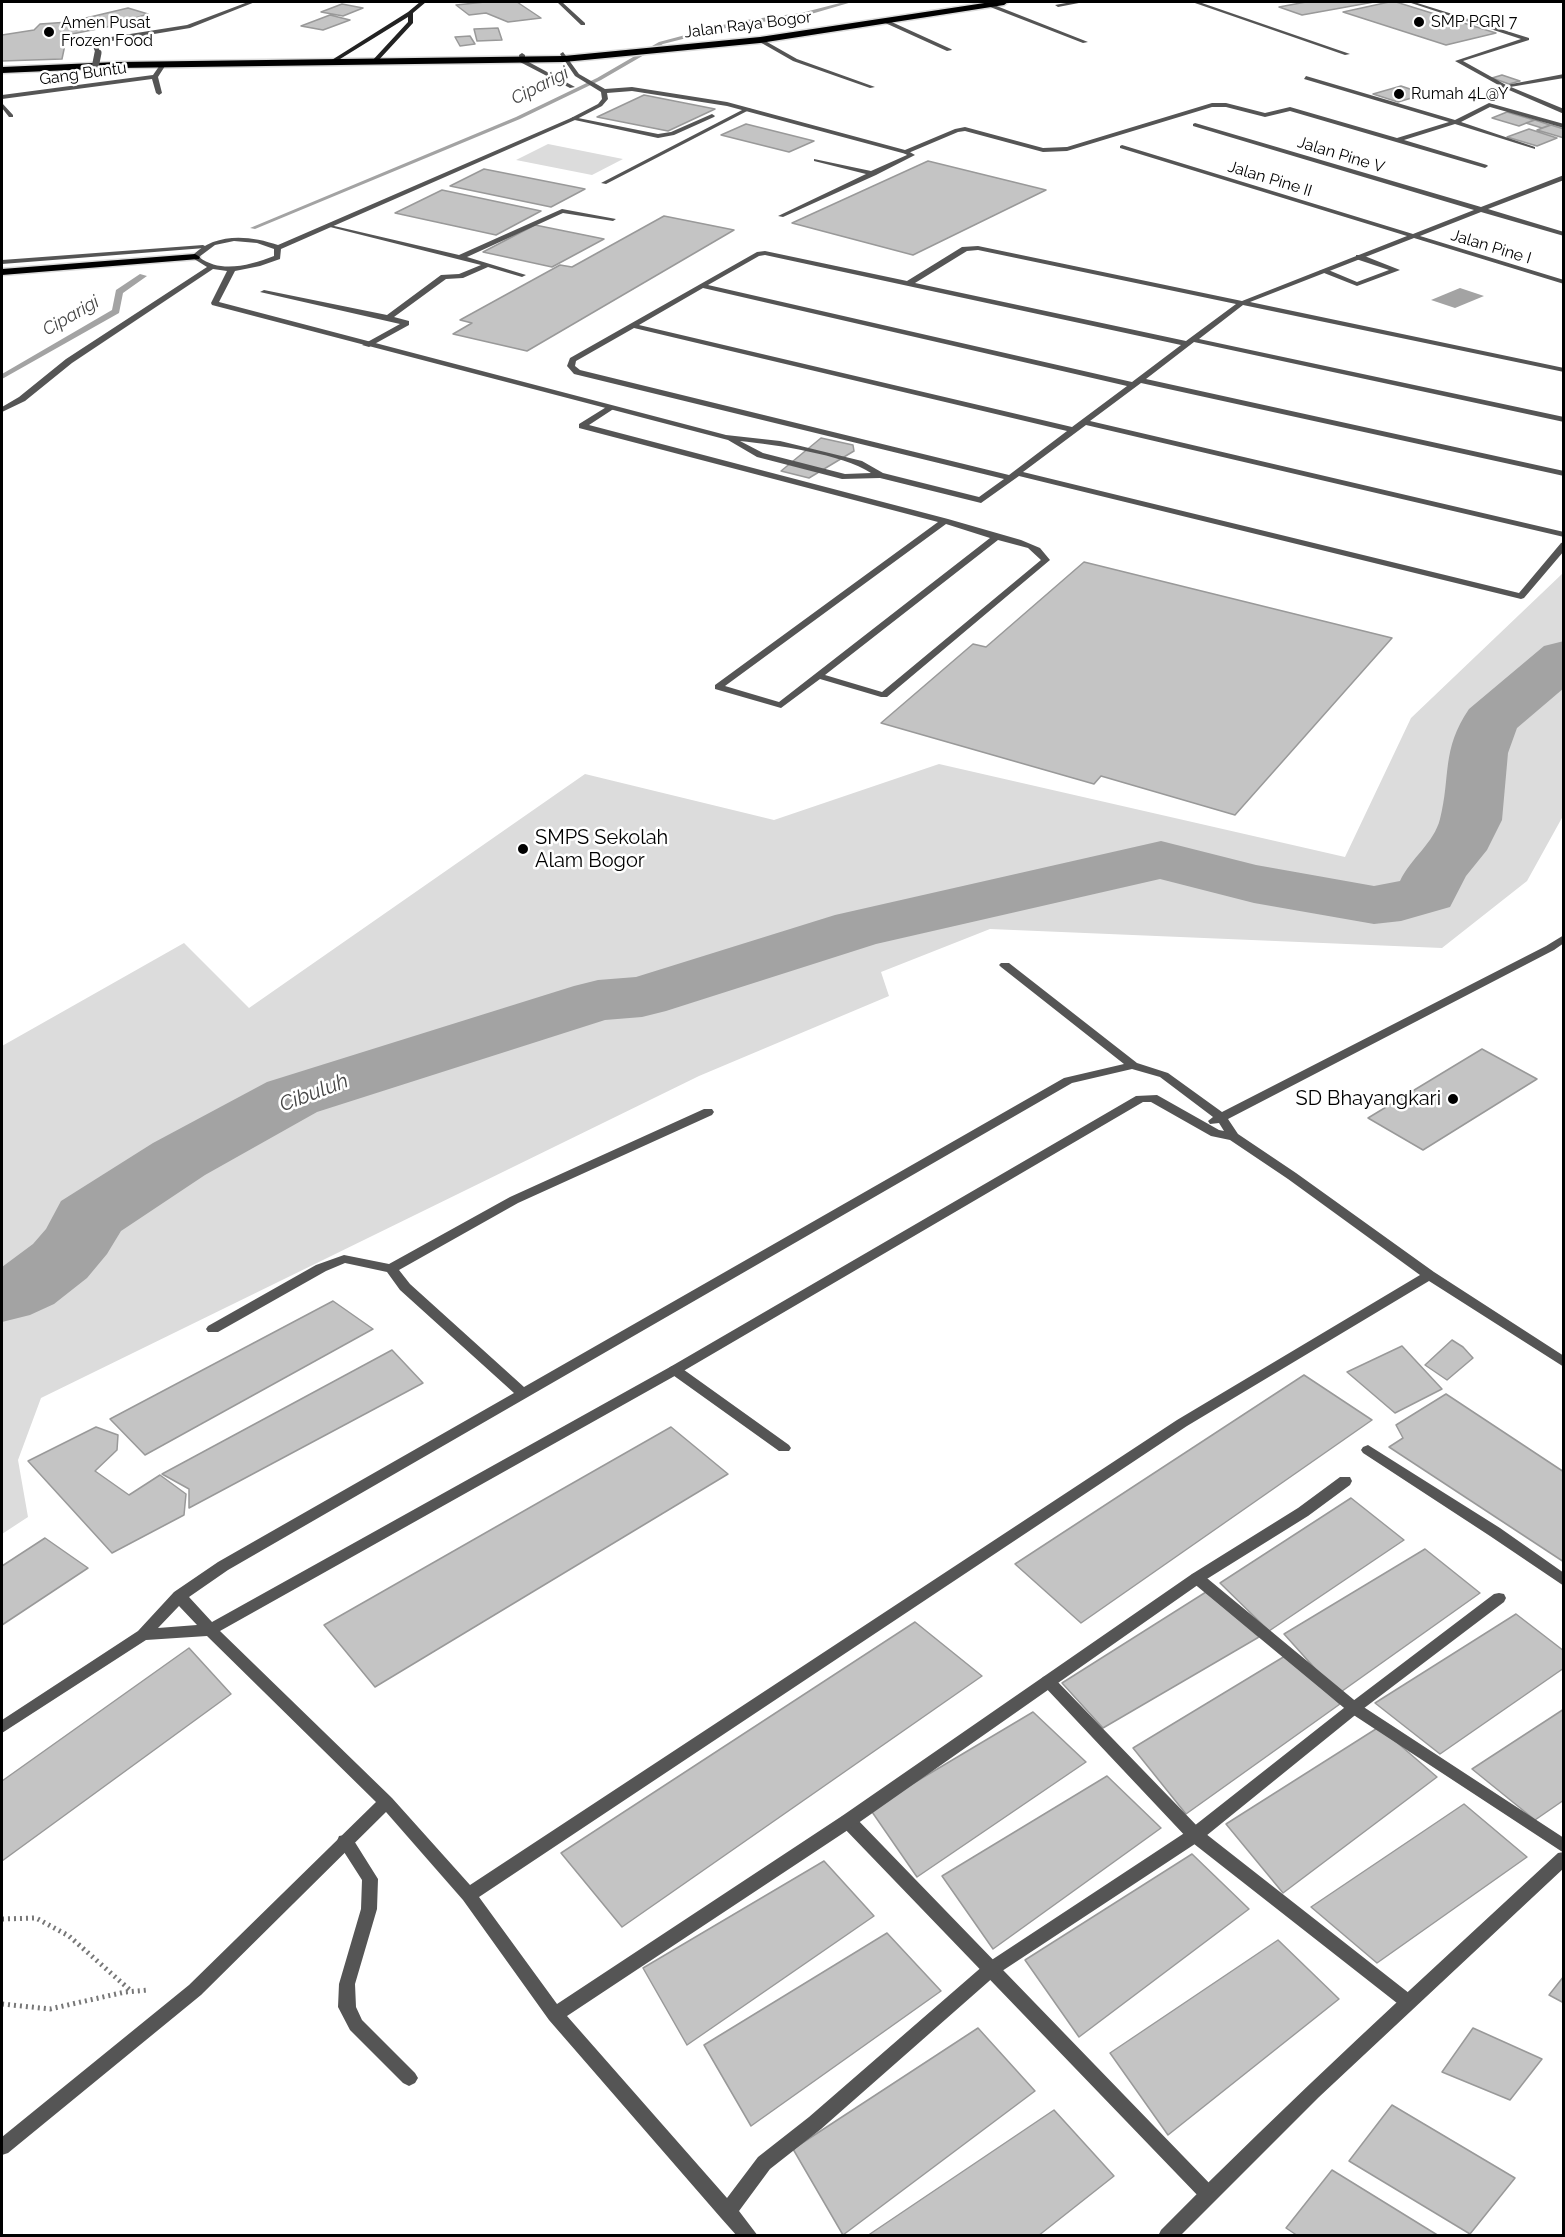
<!DOCTYPE html>
<html>
<head>
<meta charset="utf-8">
<style>
	body { margin:0 }
	#map { position:relative; width:1565px; height:2237px; overflow:hidden; background:#fff; font-family:Raleway,sans-serif }
	canvas { display:block }
	.frame { position:absolute; inset:0; border:3px solid #000; pointer-events:none }
</style>
</head>
<body>
<div id="map">
<canvas width="1565" height="2237"></canvas>
<div class="frame"></div>
</div>
<script>
const ctx = document.querySelector('canvas').getContext('2d');
ctx.lineJoin = 'round';
function fill(path, color) { ctx.fillStyle = color; ctx.fill(path, 'evenodd'); }
function strokePath(path, color, width, dash) { ctx.strokeStyle = color; ctx.lineWidth = width; ctx.lineCap = dash ? 'butt' : 'round'; ctx.setLineDash(dash || []); ctx.stroke(path); }
function write(font, color, halo, rows, align = 'center') {
  ctx.font = font + ' Raleway,sans-serif'; ctx.lineWidth = 5; ctx.setLineDash([]); ctx.textBaseline = 'middle'; ctx.strokeStyle = halo; ctx.fillStyle = color; for (const [text, x, y, turn = 0] of rows) {
    ctx.save(); ctx.translate(x, y); ctx.rotate((+turn || 0) * Math.PI / 180); ctx.textAlign = isNaN(turn) ? turn : align; if (halo) ctx.strokeText(text, 0, 0); ctx.fillText(text, 0, 0); ctx.restore();
  }
}
fill(new Path2D(`
	M548,144L623,159L592,175L516,160Z
	M1563,573V816L1527,881L1442,948L990,929L881,972L889,996L699,1076L41,1398L18,1460L28,1517L2,1534V1046L184,943L249,1008L585,774L774,820L939,764L1345,857L1411,718Z`), '#dcdcdc');
fill(new Path2D(`
	M1460,288L1484,296L1455,308L1431,300Z`), '#a3a3a3');
fill(new Path2D(`
	M844,2H852L801,17L738,25L663,44L601,80L520,119L255,229L250,228L516,117L597,78L659,42L738,21L801,13Z
	M140,274L147,276L123,293L119,313L2,379V374L112,310L116,290Z`), '#a3a3a3');
fill(new Path2D(`
	M1564,641V688L1517,728L1508,753L1502,820L1487,850L1466,876L1450,907L1401,921L1374,924L1254,903L1160,879L876,944L666,1011L642,1017L605,1020L317,1112L205,1175L121,1231L107,1254L87,1278L54,1304L30,1315L2,1322V1267L33,1244L46,1229L61,1201L153,1143L267,1082L574,986L598,980L636,977L835,915L1161,841L1256,865L1374,886L1400,881C1411,858 1434,843 1440,819C1451,776 1441,750 1469,709L1544,646Z`), '#a3a3a3');
const building = new Path2D(`
	M485,2H517L541,18L508,22L486,13L469,15L456,5Z
	M1306,2H1374L1302,15L1279,7Z
	M1389,2H1396L1496,33L1446,45L1343,12Z
	M342,4L363,8L343,16L321,12Z
	M128,8L148,14L107,27L67,35L62,59L2,61V35L34,30L40,24L69,22Z
	M330,15L350,20L323,30L301,26Z
	M498,28L502,40L477,41L474,29Z
	M470,36L475,44L460,46L455,37Z
	M1502,75L1520,81L1509,84L1492,78Z
	M1401,86L1425,94L1398,102L1373,94Z
	M644,95L715,109L668,131L597,117Z
	M1507,112L1534,120L1519,126L1492,118Z
	M1535,120L1550,125L1542,128L1526,123Z
	M746,124L814,141L789,152L721,135Z
	M1551,125L1564,129V138L1537,130Z
	M1529,129L1557,138L1537,146L1507,137Z
	M928,161L1046,190L913,255L792,223Z
	M484,169L585,189L551,207L450,186Z
	M442,190L541,211L496,235L395,213Z
	M664,216L734,230L527,351L453,334L472,323L460,320L560,265L572,267Z
	M535,225L604,239L552,267L483,252Z
	M821,438L853,445L854,451L809,478L781,471Z
	M1084,562L1392,638L1235,815L1101,776L1094,784L881,723L973,644L986,647Z
	M1482,1049L1537,1079L1423,1150L1368,1118Z
	M333,1301L373,1329L145,1455L110,1419Z
	M1452,1340L1463,1347L1473,1358L1447,1380L1425,1365Z
	M1402,1346L1442,1389L1395,1413L1347,1372Z
	M392,1350L423,1383L189,1508V1489L162,1474Z
	M1304,1375L1372,1420L1081,1623L1015,1564Z
	M1446,1394L1564,1472V1562L1389,1447L1403,1438L1396,1425Z
	M96,1427L118,1435L117,1450L95,1471L129,1495L160,1475L186,1494L184,1515L112,1553L28,1461Z
	M671,1427L728,1474L375,1687L324,1625Z
	M1351,1498L1404,1540L1269,1631L1220,1583Z
	M45,1538L88,1568L2,1625V1566Z
	M1425,1549L1480,1593L1338,1694L1284,1634Z
	M1206,1592L1259,1637L1103,1728L1062,1683Z
	M1516,1614L1564,1651V1668L1440,1754L1375,1703Z
	M915,1622L982,1676L622,1927L561,1853Z
	M189,1648L231,1694L2,1861V1781Z
	M1285,1656L1340,1704L1186,1814L1133,1748Z
	M1564,1709V1800L1535,1820L1472,1769Z
	M1033,1712L1086,1762L917,1877L870,1809Z
	M1379,1727L1437,1777L1283,1893L1226,1824Z
	M1107,1776L1161,1828L993,1949L942,1876Z
	M1464,1804L1527,1857L1377,1963L1311,1907Z
	M1192,1854L1249,1909L1079,2037L1025,1960Z
	M824,1861L874,1916L687,2045L643,1968Z
	M887,1933L941,1991L751,2126L704,2045Z
	M1278,1940L1339,1999L1168,2135L1110,2053Z
	M1564,1976V2003L1549,1995Z
	M978,2028L1035,2091L843,2235L793,2149Z
	M1473,2028L1542,2059L1510,2100L1442,2072Z
	M1392,2105L1515,2178L1470,2234L1349,2161Z
	M1054,2110L1114,2176L1038,2236H867Z
	M1332,2170L1439,2236H1298L1286,2228Z`);
fill(building, '#c4c4c4');
strokePath(building, '#999', 1.5);
const highway = new Path2D(`
	M991,2H1008L1004,5L760,43L564,62L117,68L2,73V67L117,62L564,56L760,37Z
	M195,254L200,257L199,259L2,275V269Z`);
strokePath(highway, '#dbdbdb', 3);
strokePath(new Path2D(`
	M2,1919L36,1918L69,1936L130,1990
	M2,2004L50,2009L125,1992L148,1990`), '#777', 5, [2, 4]);
fill(new Path2D(`
	M557,2H562L585,23V25H581Z
	M1072,2H1084L1058,7L1055,5Z
	M1192,2H1199L1350,54L1345,55Z
	M985,3H989L1088,42L1083,43L985,5Z
	M885,19L951,49L952,50L947,51L883,22Z
	M1564,74V78L1504,88L1501,86Z
	M746,108L751,109L606,184L601,183Z
	M712,114L715,116L714,117L674,135L658,138L570,119L573,117L658,134L671,132Z
	M904,151H908L915,155L876,175L783,217L778,216L866,174L814,161V159L871,171L907,155L904,153Z
	M562,209L616,219L613,221L563,213L467,257L526,275L522,277L488,267L463,278L446,279L394,317L409,321V325L369,347L362,345L400,324L260,292L264,290L387,315L441,275L459,274L481,265L330,227V225L459,255Z
	M203,245L207,247L205,248L2,264V260Z
	M1356,255H1362L1400,270L1357,286L1319,271L1326,269L1357,282L1389,270L1356,259Z
	M608,406L615,408L589,425L948,519L1021,540L1040,548L1050,560L887,697H881L820,679L781,708L715,689V685L938,522L579,428V424ZM946,524L990,538L779,702L725,686ZM998,540L1028,548L1041,560L882,692L825,675Z
	M675,1365L680,1367L789,1445L791,1448L789,1451H779L670,1373L668,1370L670,1367Z
	M1368,1445L1500,1528L1564,1573V1586L1490,1536L1363,1453L1361,1450L1363,1447Z
	M1197,1573L1202,1574L1359,1704L1564,1838V1853L1349,1712L1192,1582L1190,1578L1192,1574Z
	M1048,1675L1053,1677L1201,1830L1414,1997L1416,2002L1414,2007L1408,2009L1402,2007L1189,1840L1043,1685L1040,1681L1043,1677Z
	M848,1815L854,1816L1214,2188L1217,2194L1214,2200L1208,2202L1202,2200L842,1826L840,1821L842,1816Z
	M345,1835L351,1836L378,1879L377,1909L355,1984L356,2007L362,2020L415,2073L418,2078L415,2083L409,2086L403,2083L350,2030L338,2007L339,1984L361,1909L362,1880L337,1841L339,1836Z`), '#555');
fill(new Path2D(`
	M248,2H255L190,28L112,41L98,45L100,54H96L92,44L111,37L187,25Z
	M1408,2H1414L1529,38V40L1463,61L1506,85L1564,109V114L1502,87L1455,61L1521,39Z
	M760,38L797,59L875,87L870,88L793,61L758,41Z
	M563,52L579,74L605,89L632,87L727,102L905,150L955,129L965,127L1043,148L1067,147L1212,103H1226L1265,113L1290,107L1397,138L1449,122L1304,79L1306,76L1455,120L1489,103L1564,124V128L1490,107L1461,122L1535,147V149L1455,124L1404,140L1487,165L1488,166L1485,168L1290,111L1265,117L1226,107H1212L1067,151L1043,152L965,131L958,132L906,154L727,106L632,91L607,93L608,99L602,106L575,120L281,249L280,259L260,266L235,271L219,302L726,435L780,441L862,461L883,473L979,497L1004,479L574,374L567,366L570,358L757,252L765,251L907,281L962,247L978,246L1242,301L1407,236L1120,148V146L1122,145L1413,234L1474,210L1193,126V124L1195,123L1481,207L1564,175V180L1488,209L1564,232V236L1481,212L1420,236L1564,280V284L1414,238L1250,302L1564,368V372L1243,305L1199,339L1564,417V422L1194,342L1146,379L1564,471V476L1141,383L1090,421L1564,532V537L1086,425L1023,472L1519,593L1561,543L1564,542V551L1524,598L1521,599L1019,476L981,503L880,478L842,479L757,457L728,440L212,305L211,303L227,271L213,269L72,363L25,401L2,412V407L19,397L66,359L207,267L191,257C214,232 249,235 278,245L571,118L598,104L602,99L601,92L575,76L560,54ZM234,241L257,243L274,249V256C250,265 221,274 199,257L215,245ZM978,250L1236,304L1186,341L915,283L967,251ZM765,255L1181,345L1132,382L708,285L759,256ZM703,288L1127,386L1072,427L639,325ZM634,328L1067,431L1009,475L580,370L575,366L576,361ZM740,441C776,445 842,454 871,473L845,474L763,453Z
	M522,53L525,55V60L575,87L570,88L520,62L519,55Z
	M160,65L165,66L158,77L162,93L159,95L156,93L152,79L2,99V95L153,75Z
	M2,103L13,115V117H9L2,108Z
	M1564,935V943L1554,950L1228,1119L1238,1134L1296,1173L1434,1272L1564,1356V1367L1429,1281L1187,1426L479,1897L557,2004L842,1816L1192,1574L1298,1508L1340,1477H1350L1352,1481L1350,1485L1308,1516L1202,1582L854,1826L567,2016L727,2198L758,2157L809,2117L984,1965L1189,1830L1349,1704L1494,1594L1499,1593L1504,1594L1506,1598L1504,1602L1359,1712L1201,1840L996,1975L821,2129L770,2169L739,2211L758,2236H737L721,2218L549,2020L463,1900L386,1812L201,1995L8,2153L2,2155V2137L189,1985L376,1802L207,1636L146,1640L2,1733V1720L138,1631L174,1592L218,1562L514,1393L400,1290L387,1272L345,1263L326,1271L218,1332H208L206,1329L208,1326L316,1265L344,1255L389,1264L510,1197L704,1109H712L714,1112L712,1115L518,1203L399,1270L410,1284L524,1387L1064,1078L1124,1064L1001,967L999,965L1001,963H1009L1137,1063L1168,1073L1222,1112L1546,946ZM1132,1069L1160,1077L1213,1117L1208,1121L1210,1124L1219,1123L1224,1131L1219,1130L1157,1095L1136,1096L670,1367L212,1622L189,1597L228,1570L1072,1083ZM1143,1102H1151L1211,1136L1230,1140L1288,1179L1420,1275L1177,1420L470,1885L392,1798L220,1631L680,1373ZM179,1606L197,1625L158,1628Z
	M1564,1852V1868L1319,2097L1180,2236H1158L1161,2230C1289,2100 1424,1977 1558,1853Z`), '#555');
fill(new Path2D(`
	M420,2H426L413,13V23L376,63L371,62L408,22V17L332,64L327,63L408,12Z`), '#222');
fill(highway, '#000');
strokePath(new Path2D(`
	M94,73L98,53`), '#555', 7);
for (const [x, y, r, color] of [
	[1419,22,6,"#000"],
	[49,32,6,"#000"],
	[1399,94,6,"#000"],
	[523,849,6,"#000"],
	[1453,1099,6,"#000"]
]) { const dot = new Path2D(); dot.arc(x, y, r, 0, 2 * Math.PI); ctx.fillStyle = color; ctx.fill(dot); strokePath(dot, '#fff', 2); }
write('16px', '#000', '#fff', [
	["SMP PGRI 7",1431,22],
	["Amen Pusat",61,23],
	["Frozen Food",61,41],
	["Rumah 4L@Y",1411,94]
], 'left');
write('16px', '#000', '#fff', [
	["Jalan Raya Bogor",748,25,-7],
	["Gang Buntu",83,74,-8],
	["Jalan Pine V",1341,155,17],
	["Jalan Pine II",1270,179,17],
	["Jalan Pine I",1491,247,17]
]);
write('italic 18px', '#444', '#fff', [
	["Ciparigi",540,86,-27],
	["Ciparigi",71,316,-30]
]);
write('20px', '#000', '#fff', [
	["SMPS Sekolah",535,838],
	["Alam Bogor",535,861],
	["SD Bhayangkari",1441,1099,"right"]
], 'left');
write('italic 21px', '#444', '#fff', [
	["Cibuluh",314,1093,-21]
]);
</script>
</body>
</html>
